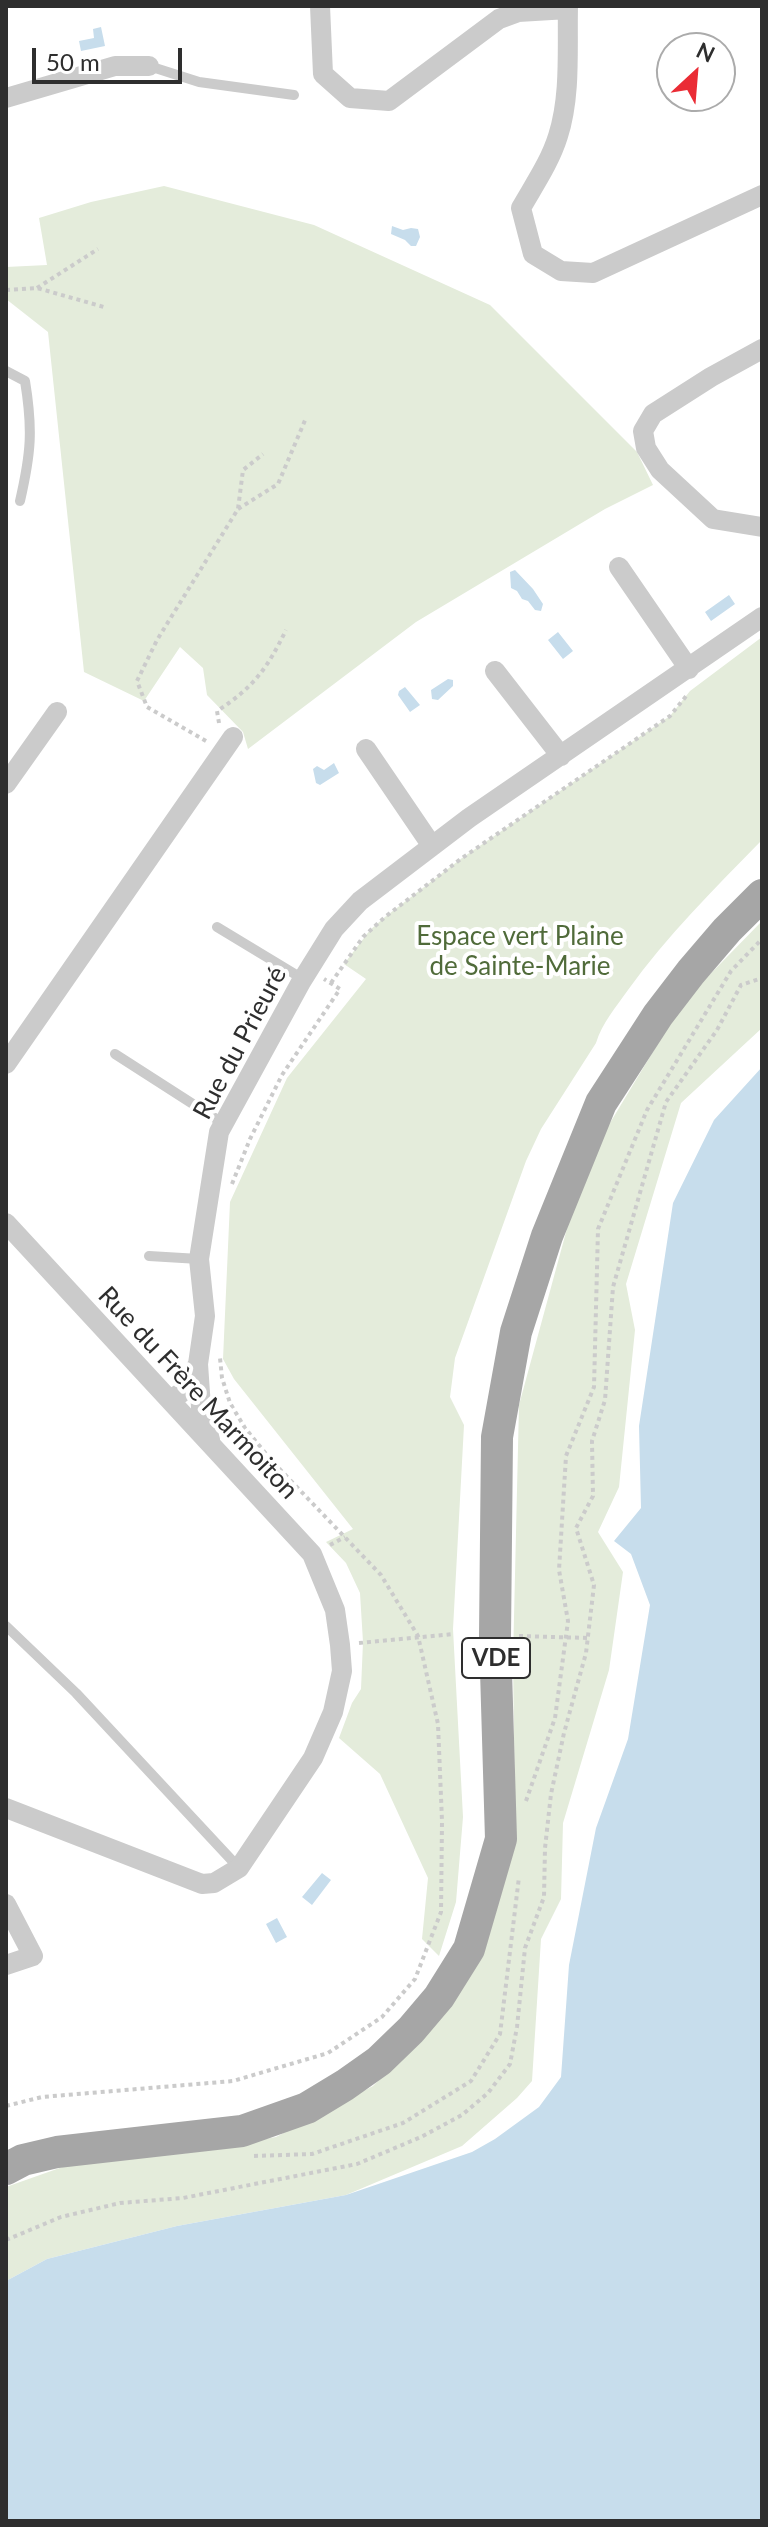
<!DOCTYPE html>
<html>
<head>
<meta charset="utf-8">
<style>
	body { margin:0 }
	#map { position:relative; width:768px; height:2527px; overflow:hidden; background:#fff; font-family:Lato,sans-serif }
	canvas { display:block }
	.frame { position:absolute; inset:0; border:8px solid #2e2e2e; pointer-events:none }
	.north { position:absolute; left:656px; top:32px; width:80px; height:80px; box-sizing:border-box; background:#fff; border:2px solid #ababab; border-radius:50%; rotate:26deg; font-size:22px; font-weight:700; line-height:32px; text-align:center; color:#2e2e2e }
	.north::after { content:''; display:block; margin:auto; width:28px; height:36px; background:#ea2c35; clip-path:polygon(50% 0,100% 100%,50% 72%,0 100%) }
	.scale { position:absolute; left:32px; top:48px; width:150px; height:36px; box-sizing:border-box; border:4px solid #2e2e2e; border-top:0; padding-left:10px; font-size:24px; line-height:28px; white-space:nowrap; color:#2e2e2e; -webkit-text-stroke:6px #fff; paint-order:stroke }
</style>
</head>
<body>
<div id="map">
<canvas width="768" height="2527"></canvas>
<div class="frame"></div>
<div class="north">N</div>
<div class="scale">50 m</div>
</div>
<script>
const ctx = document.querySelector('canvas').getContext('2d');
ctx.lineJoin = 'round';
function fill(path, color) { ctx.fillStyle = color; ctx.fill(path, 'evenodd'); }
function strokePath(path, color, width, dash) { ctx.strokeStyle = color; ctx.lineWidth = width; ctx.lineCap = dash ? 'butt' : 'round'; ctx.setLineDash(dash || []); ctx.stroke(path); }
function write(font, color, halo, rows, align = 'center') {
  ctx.font = font + ' Lato,sans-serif'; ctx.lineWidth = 8; ctx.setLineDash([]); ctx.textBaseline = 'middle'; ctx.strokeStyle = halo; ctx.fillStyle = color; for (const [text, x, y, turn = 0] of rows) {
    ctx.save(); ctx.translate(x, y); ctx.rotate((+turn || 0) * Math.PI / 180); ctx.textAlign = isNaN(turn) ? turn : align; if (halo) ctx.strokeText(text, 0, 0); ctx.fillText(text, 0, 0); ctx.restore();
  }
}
fill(new Path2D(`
	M164,186L314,225L490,305L637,452L653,485L605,509L416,622L248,749L243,732L207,695L203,668L180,647L144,701L84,672L48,332L6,299V267L47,265L39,218L91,202Z
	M762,637V822L760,842C713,890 667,936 628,990C616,1007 602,1023 596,1043L541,1129L526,1161L455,1358L450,1397L464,1425L453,1629L463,1817L456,1902L439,1956L422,1939L428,1878L380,1774L339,1738L352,1703L361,1689L363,1642L360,1593L346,1563L326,1542L353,1529L234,1379L223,1359L230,1202L287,1078L366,979L344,964L370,930L385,917L462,858L670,716L690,691Z
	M762,921V1028L681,1103L626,1284L635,1330L619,1487L598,1532L623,1572L609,1670L563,1823L561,1899L541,1939L532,2081L517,2098L462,2146L346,2195L177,2226L47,2259L6,2281V2187L71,2164L187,2153L276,2137L373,2086L449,2008L515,1814L513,1660L519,1405L584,1166L683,1002Z`), '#e4ecdb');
fill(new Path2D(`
	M101,27L105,46L81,51L79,41L94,38L93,29Z
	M392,226L403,230L411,228L418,229L420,237L416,246H411L405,240L391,234Z
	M515,570L533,589L543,604L541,611L535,610L528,601L522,599L517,591L511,588L510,572Z
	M729,595L735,604L711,621L705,612Z
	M558,632L573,651L563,659L548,640Z
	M448,679L453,680V686L438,700L432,699L431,690Z
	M405,687L420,705L410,712L398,695L399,691Z
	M334,763L339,773L320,785L316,783L313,769L317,766L324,770Z
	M762,1067V2521H6V2281L47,2259L177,2226L346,2195L472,2152L495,2139L539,2107L561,2077L569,1965L596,1828L628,1739L650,1605L631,1554L614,1541L641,1508L639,1426L673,1203L714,1120Z
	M322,1873L331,1880L312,1905L302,1897Z
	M277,1918L287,1937L276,1943L266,1924Z`), '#c7ddec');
strokePath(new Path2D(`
	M37,288L98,249
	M6,290L37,288L104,307
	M238,509L278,484L306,418
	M219,723L217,711C253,688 267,669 286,630
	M206,741L147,707L137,681L157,640L238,509L243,470L263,454
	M331,983L363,937L385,917L462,858L670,716L687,695
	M232,1184L250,1139L282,1075L340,989L324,979
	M330,1545L345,1537
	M519,1636L588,1638
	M359,1643L454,1634
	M526,1801L555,1718L568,1621L559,1570L566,1456L594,1387L598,1229L647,1110L731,971L762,939
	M6,2106L42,2097L233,2081L328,2053L382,2017L415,1979L441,1912L442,1821L438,1724L418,1636L381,1575L271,1460L245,1428L230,1403L222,1378L220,1358
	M254,2156L312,2154L403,2123L471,2081L500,2034L519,1877
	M6,2240L61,2217L120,2203L183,2198L357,2164L421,2137L462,2115L488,2093L510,2064L517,2027L525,1948L544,1897L545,1848L551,1794L564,1733L586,1653L594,1585L576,1528L593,1496L592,1441L605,1400L613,1287L666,1102L717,1030L741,985L762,978`), '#cbcbcb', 4, [4, 4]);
strokePath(new Path2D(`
	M149,66L199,82L294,95
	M6,371L25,381C33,430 31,453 20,501
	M217,927L303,979
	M115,1054L224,1124
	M149,1256L199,1259
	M6,1626L76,1693L239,1868`), '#cbcbcb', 10);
strokePath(new Path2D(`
	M320,6L323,74L350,98L389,101L499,19L518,12L568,9
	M568,6C567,48 571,96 558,136C550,162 534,185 521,208L533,254L561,271L593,273L762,195
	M6,98L115,66H149
	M762,349L711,377L653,414L643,431L646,448L660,470L713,519L762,527
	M619,567L689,669
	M495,671L561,756
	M366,749L432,846
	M6,784L57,712
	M6,1064L233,737
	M6,1223L312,1554L335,1610L340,1645L342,1671L333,1712L313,1758L239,1868L214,1883L202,1884L6,1808
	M198,1364L201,1407L210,1440
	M170,1400L181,1393L198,1364L205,1316L199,1259L219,1132L301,982L334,929L360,901L469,818L762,617
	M6,1904L33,1956L6,1965`), '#cbcbcb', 20);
strokePath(new Path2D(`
	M6,2169L23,2160L57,2152L242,2131L307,2108L345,2085L379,2061L411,2030L439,1997L469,1949L501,1839L495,1637L497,1437L516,1332L547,1236L601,1103L658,1015L691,972L727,930L762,895`), '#a6a6a6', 32);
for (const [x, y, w] of [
	[496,1658,68]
]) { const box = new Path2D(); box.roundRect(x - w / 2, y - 20, w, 40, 6); ctx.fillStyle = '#fff'; ctx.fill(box); strokePath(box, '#2e2e2e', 2); }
write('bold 24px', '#2e2e2e', null, [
	["VDE",496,1658]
]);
write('26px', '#506b3a', '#fff', [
	["Espace vert Plaine",520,937],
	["de Sainte-Marie",520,967]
]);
write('26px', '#2e2e2e', '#fff', [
	["Rue du Prieuré",240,1043,-62],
	["Rue du Frère Marmoiton",198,1393,47]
]);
</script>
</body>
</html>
